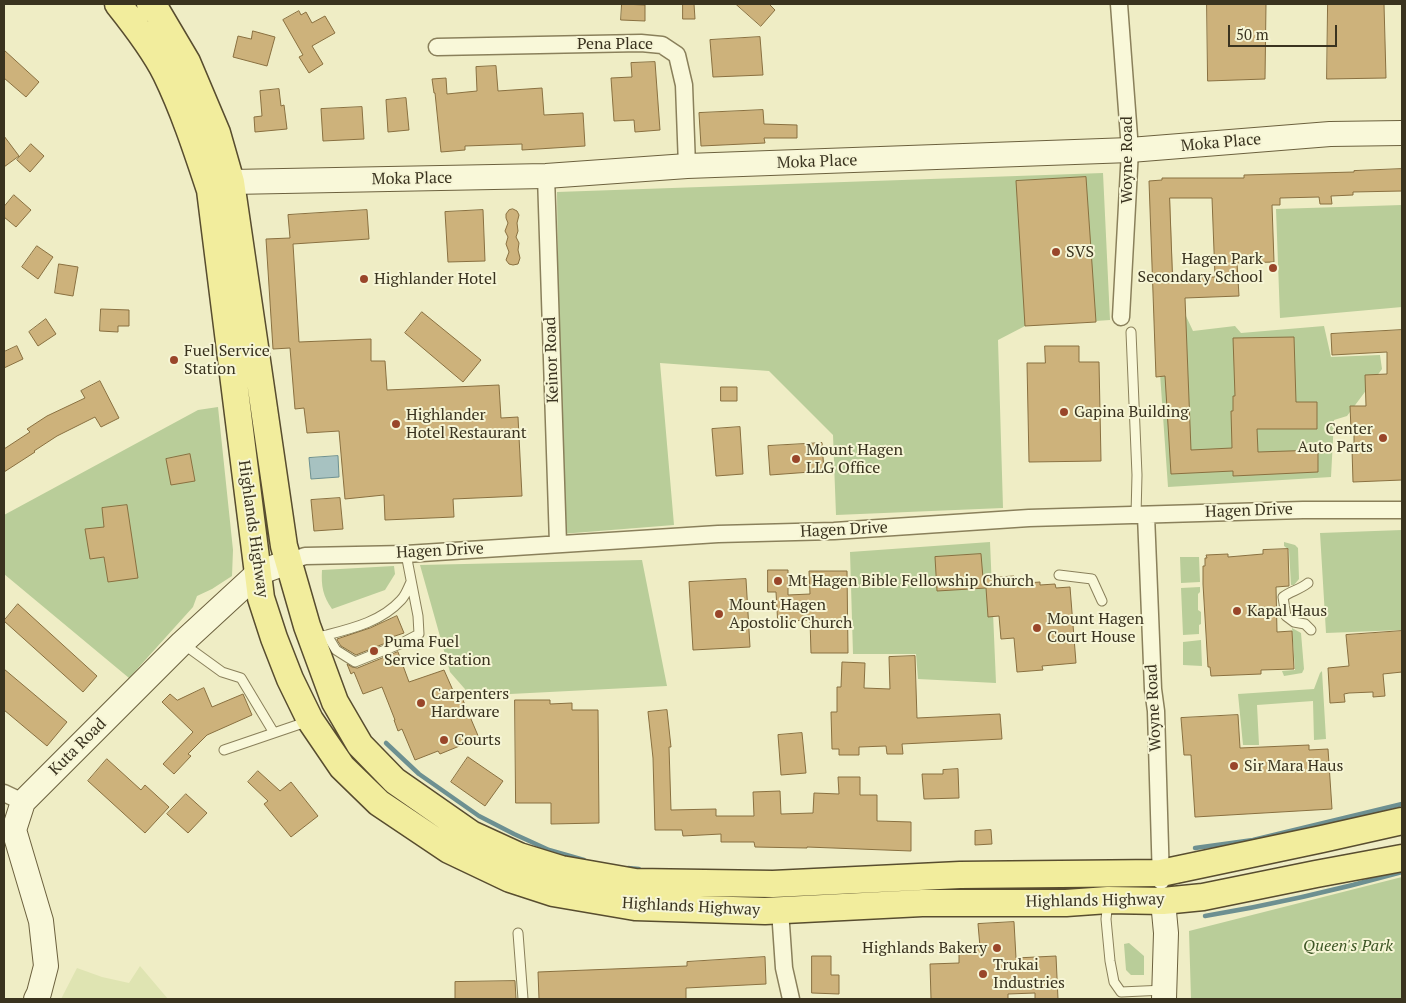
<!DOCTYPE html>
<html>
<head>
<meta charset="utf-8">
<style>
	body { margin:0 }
	#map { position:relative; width:1406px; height:1003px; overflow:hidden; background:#efedc5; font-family:"PT Serif",serif }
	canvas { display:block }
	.frame { position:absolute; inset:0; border:5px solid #3a331f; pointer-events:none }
	.scale { position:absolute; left:1228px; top:25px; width:109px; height:22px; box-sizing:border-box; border:2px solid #3a331f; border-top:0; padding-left:6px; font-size:15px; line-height:18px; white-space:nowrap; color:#3a331f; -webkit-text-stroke:4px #f6f5d5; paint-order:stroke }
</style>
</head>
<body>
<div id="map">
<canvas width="1406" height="1003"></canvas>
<div class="frame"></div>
<div class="scale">50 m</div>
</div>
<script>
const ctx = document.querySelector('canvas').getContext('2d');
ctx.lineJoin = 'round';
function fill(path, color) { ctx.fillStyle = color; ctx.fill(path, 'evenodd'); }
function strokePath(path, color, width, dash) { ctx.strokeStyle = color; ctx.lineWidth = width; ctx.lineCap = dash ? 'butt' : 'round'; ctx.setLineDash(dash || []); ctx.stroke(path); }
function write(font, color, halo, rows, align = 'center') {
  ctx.font = font + ' "PT Serif",serif'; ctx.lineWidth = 4; ctx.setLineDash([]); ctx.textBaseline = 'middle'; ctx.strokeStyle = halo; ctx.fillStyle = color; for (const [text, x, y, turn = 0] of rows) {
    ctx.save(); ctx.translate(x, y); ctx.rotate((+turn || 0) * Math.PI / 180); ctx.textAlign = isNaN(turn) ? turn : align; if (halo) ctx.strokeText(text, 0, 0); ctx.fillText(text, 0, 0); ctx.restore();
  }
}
fill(new Path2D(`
	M140,966L168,999H61L77,968L102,977L129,983Z`), '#dfe4b2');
fill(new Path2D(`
	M1103,173L1110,320L1025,326L998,340L1003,508L836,515L833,435L769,371L660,363L674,525L561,534L557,192Z
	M1402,205V307L1280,318L1276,209Z
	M1185,314L1193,331L1235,326L1241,333L1324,326L1331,357L1380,355L1382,369L1347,416L1334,420L1331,477L1168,487L1156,317Z
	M218,407L233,550L232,576L212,589L197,596L193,607L129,678L4,574V515L198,410Z
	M1402,530V630L1326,633L1320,533Z
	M990,542L996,683L918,679L916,654H853L850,552Z
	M1284,542L1295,545L1298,548L1299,579L1294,585H1291L1289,550L1284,546Z
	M1180,557H1199L1200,582L1181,583Z
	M642,560L667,686L471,696L450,672L420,565Z
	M394,566L395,574L385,590L332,609C323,596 321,586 322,570Z
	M1200,587V592L1198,594V610L1201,612V624L1199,625V634L1183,635L1181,588Z
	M1292,628L1301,633L1304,669L1302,673L1284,676L1282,671L1295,670Z
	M1201,640L1202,666L1183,665V642Z
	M1322,671L1326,739L1314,740L1313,701L1257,705L1259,745H1243L1238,694L1314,689L1320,673Z
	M1402,877V999H1191L1189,931Z
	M1129,943L1144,956V975H1131L1126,970L1124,944Z`), '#b9cd99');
const water = new Path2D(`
	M338,456L339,477L311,479L309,458Z`);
fill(water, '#a7c2c1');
strokePath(water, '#6d9091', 1);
strokePath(new Path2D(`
	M386,743L419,774L479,816L514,834L549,850L584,860
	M1195,848L1253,840L1402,804
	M628,868L639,869
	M1205,916C1271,905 1337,890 1402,872`), '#6d9091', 4.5);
const building = new Path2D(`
	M622,4L645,5V21L621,20Z
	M683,4H694L695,19H683Z
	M736,4H769L775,10L761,26Z
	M1207,4H1266L1265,79L1208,81Z
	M1328,4H1384L1386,78L1327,79Z
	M299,11L301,15L306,12L312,23L325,16L335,33L312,46L323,64L309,73L299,57L303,55L283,20Z
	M253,31L275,37L267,66L233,57L238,36L251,39Z
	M760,37L763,75L713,77L710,40Z
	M4,50L39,82L26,97L4,78Z
	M655,62L660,130L635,132L634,120L614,121L611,78L632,77L631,63Z
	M496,66L498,91L542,88L544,115L583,113L585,146L522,150V144L465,146V150L441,152L435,93H434L432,79L446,78L447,94L477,91L476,67Z
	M279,89L281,106L284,105L287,129L255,132L254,117L262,116L260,91Z
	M406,98L409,130L388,132L386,100Z
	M362,107L364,139L323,141L321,109Z
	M763,110L764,124L797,125V138H764L765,143L701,146L699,113Z
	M4,136L19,156L4,167Z
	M31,144L44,156L30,172L17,160Z
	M1402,169V191L1353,192V195L1331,196L1332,204H1320L1319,197L1280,198V205H1272L1274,262L1237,263L1239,296L1185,298L1191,450L1232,448L1231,411H1233V396H1235L1233,338L1294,337L1296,402H1317V429H1257L1258,452L1318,450V472L1233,476V471L1171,474L1165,376L1156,377L1149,181L1162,180V178H1244V175L1354,172V171ZM1170,198H1212L1215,277L1173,279Z
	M1086,177L1096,322L1025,326L1016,181Z
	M14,195L31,210L16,227L4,217V207Z
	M513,209L517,211L519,215L517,223L518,231L516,237L519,243L518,250L520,258L518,264L513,265L509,264L506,260L509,252L506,244L508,237L505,231L508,223L506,218V214L509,210Z
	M367,210L369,239L293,244L299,342L371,339V361H385L387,390L499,385L501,418L518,417L522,496L453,499L454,517L385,520L384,495L345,499L339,431L307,433L304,408L295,409L290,348L273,349L266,239L290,238L288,215Z
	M483,210L485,261L448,262L445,212Z
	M37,246L53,257L38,279L22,267Z
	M59,264L78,267L73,296L55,293Z
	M101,309L129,310V326H118V332L100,331Z
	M422,312L481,360L463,382L405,333Z
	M46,319L56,334L38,346L29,332Z
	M1402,330V480L1353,482L1352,449L1354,448V429H1351L1350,406H1366L1365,375L1387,374V352L1332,355L1331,334Z
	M17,346L23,359L4,368V352Z
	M1045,346H1079V362H1099L1101,461L1029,462L1027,363H1045Z
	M100,381L119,418L101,427L95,417L57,436L34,451L35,452L4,472V449L30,432L27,429L47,416L85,398L81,391Z
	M721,387H737V401H721Z
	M740,427L743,474L716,476L712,429Z
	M822,443L824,471L770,475L768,446Z
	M190,454L195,481L171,485L166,459Z
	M340,498L343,529L314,531L311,500Z
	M127,505L138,578L108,582L104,557L90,559L85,529L104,527L102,508Z
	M1288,549L1289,586L1276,587L1277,632L1292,631L1294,669L1261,670V674L1211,676L1210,667H1208L1203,584V566H1205V558H1207L1206,555L1228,554V557L1263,554V550Z
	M981,554L983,578L1014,576V580L1027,579V583L1040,582V585L1055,584L1056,588L1070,587L1076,663L1042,666L1043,670L1017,672L1014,638L1001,639L999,616L988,617L986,588L937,591L935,557Z
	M768,570H788V595L810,594L809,571H847L848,653H811L810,620L788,621V627H778L776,592H768Z
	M746,579L750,647L693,650L689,582Z
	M18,604L97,676L83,692L4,621Z
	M397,616L404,633L392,637L393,640L356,655L341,646L337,640V639L370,628Z
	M1402,631V672L1383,674L1385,696L1373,697V692L1349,693L1344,694L1345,702L1330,703L1328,668L1349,666L1346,635Z
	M398,652L409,682L444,670L455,695L460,693L479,738L440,754L438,751L415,760L402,729L398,731L394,720H395L382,687L363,694L354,672L351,674L347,664L352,667L357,668Z
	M915,656L917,718L1000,714L1002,739L902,744L903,754H887L886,746L859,747V755H839V749H832L831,712H837V687H841L842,662L865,663L864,688L890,689L889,657Z
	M4,669L67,722L47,746L4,710Z
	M204,688L212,707L243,694L252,715L207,735L188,754L191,756L174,774L163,764L193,732L162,702L170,694L177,700Z
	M515,700H550V704L572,703V710H598L599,823L551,824V803H516Z
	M667,710L671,747H669L671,810L716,809V816H754L753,792L780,791L781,814L813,813L814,793L839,794L838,777H860V795H877V821L911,822V851L807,847V848L755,847L754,842H721V834L683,836L682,830H655L653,758L648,712Z
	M1238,715L1240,748L1309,745V750L1328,749L1332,809L1195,817L1191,755H1184L1181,718Z
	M802,733L806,773L781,775L778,735Z
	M468,757L503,781L485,806L451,782Z
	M107,759L141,790L145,785L169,807L145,833L88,781Z
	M958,769L959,798L924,799L922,774H943V770Z
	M258,771L280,791L291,782L318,816L291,837L264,804L268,801L248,782Z
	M186,794L207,813L188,833L167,814Z
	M991,830L992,844L975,845V831Z
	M1014,922L1016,958L1056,956L1058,999H1035V993L1008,994V999H931L930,964L959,963V948L980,947L978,924Z
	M812,956H831V975H839V994L812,993Z
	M765,957L766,984L686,988V999H539L538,972L687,966V962Z
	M515,981L516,999H455V982Z`);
fill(building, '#cdb27b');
strokePath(building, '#897040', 1);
const lane = new Path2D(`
	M1131,332L1137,475L1136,515
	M1059,575L1092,579L1102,601
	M1308,583C1299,590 1291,591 1283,597L1286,616L1294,622L1305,624L1311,630
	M327,635C354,628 382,621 401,600C406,595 408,588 411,582
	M314,638L327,635L336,650L355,662L400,644L419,634L418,616L406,554
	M182,643L222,672L241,678L274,733
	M224,750L309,721
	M1108,902L1106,919L1110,961L1114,982L1121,992L1165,990
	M518,933L523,999`);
const street = new Path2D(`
	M1119,4L1130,150L1121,317
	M437,47L641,43L662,45L677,55L684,85L687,166
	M546,176L558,544
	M1146,515L1153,689L1156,711L1161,881
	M288,562L305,556L406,554L718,534L834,531L1029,518L1303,510H1402
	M4,793L23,802
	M780,910L784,968L791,999`);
const secondary = new Path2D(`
	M231,182L546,176L687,166L1130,150L1330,134L1402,133
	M1163,901L1166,933L1164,999
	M36,999L39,993L46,966L41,921L14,830L23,802L182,643L258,573L288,562`);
const primary = new Path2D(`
	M118,4C134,24 154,50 166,74C184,111 197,151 210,190L261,598L274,638L290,679L310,720L342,767L379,803L449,850L510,879L553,893L635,907L765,911L922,903H1066L1108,900L1163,901L1203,897L1316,874L1402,858
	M150,4L158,13L187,62L217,133L231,182L284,546L307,626L335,702L360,745L395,781L471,834L519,856L561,869L635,882L773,884L960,875L1161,873L1322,839L1402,821`);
strokePath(lane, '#8a805b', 11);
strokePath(street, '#8a805b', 19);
strokePath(secondary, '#6c613e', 26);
strokePath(primary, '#584d2f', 29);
strokePath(lane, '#f9f8d9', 9);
strokePath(street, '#f9f8d9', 16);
strokePath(secondary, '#f9f8d9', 24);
strokePath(primary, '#f2ed9d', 26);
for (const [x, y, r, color] of [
	[1056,252,5,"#99462a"],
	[1273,268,5,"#99462a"],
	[364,279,5,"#99462a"],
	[174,360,5,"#99462a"],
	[1064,412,5,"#99462a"],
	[396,424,5,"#99462a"],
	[1383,438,5,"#99462a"],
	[796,459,5,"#99462a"],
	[778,581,5,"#99462a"],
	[1237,611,5,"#99462a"],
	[719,614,5,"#99462a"],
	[1037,628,5,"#99462a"],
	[374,651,5,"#99462a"],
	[421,703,5,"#99462a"],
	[444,740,5,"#99462a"],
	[1234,766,5,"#99462a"],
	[997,948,5,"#99462a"],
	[983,974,5,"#99462a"]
]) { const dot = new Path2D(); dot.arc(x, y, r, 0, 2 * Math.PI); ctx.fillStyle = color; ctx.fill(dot); strokePath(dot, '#f6f5d5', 2); }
write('16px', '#3a331f', '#f6f5d5', [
	["Pena Place",615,44],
	["Moka Place",1221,143,-5],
	["Woyne Road",1127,160,-90],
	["Moka Place",817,162,-2],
	["Moka Place",412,179,-1],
	["Keinor Road",552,360,-92],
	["Hagen Drive",1249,511,-2],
	["Highlands Highway",253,529,82],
	["Hagen Drive",844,530,-3],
	["Hagen Drive",440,551,-3],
	["Woyne Road",1154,708,-93],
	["Kuta Road",78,747,-45],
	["Highlands Highway",1095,901,-1],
	["Highlands Highway",691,907,3]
]);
write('16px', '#3a331f', '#f6f5d5', [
	["SVS",1066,252],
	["Hagen Park",1263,259,"right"],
	["Secondary School",1263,277,"right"],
	["Highlander Hotel",374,279],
	["Fuel Service",184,351],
	["Station",184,369],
	["Gapina Building",1074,412],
	["Highlander",406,415],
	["Hotel Restaurant",406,433],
	["Center",1373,429,"right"],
	["Auto Parts",1373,447,"right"],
	["Mount Hagen",806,450],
	["LLG Office",806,468],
	["Mt Hagen Bible Fellowship Church",788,581],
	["Mount Hagen",729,605],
	["Apostolic Church",729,623],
	["Kapal Haus",1247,611],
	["Mount Hagen",1047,619],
	["Court House",1047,637],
	["Puma Fuel",384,642],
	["Service Station",384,660],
	["Carpenters",431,694],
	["Hardware",431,712],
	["Courts",454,740],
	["Sir Mara Haus",1244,766],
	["Highlands Bakery",987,948,"right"],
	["Trukai",993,965],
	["Industries",993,983]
], 'left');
write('italic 16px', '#3d5625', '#f6f5d5', [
	["Queen's Park",1348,946]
]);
</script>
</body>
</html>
